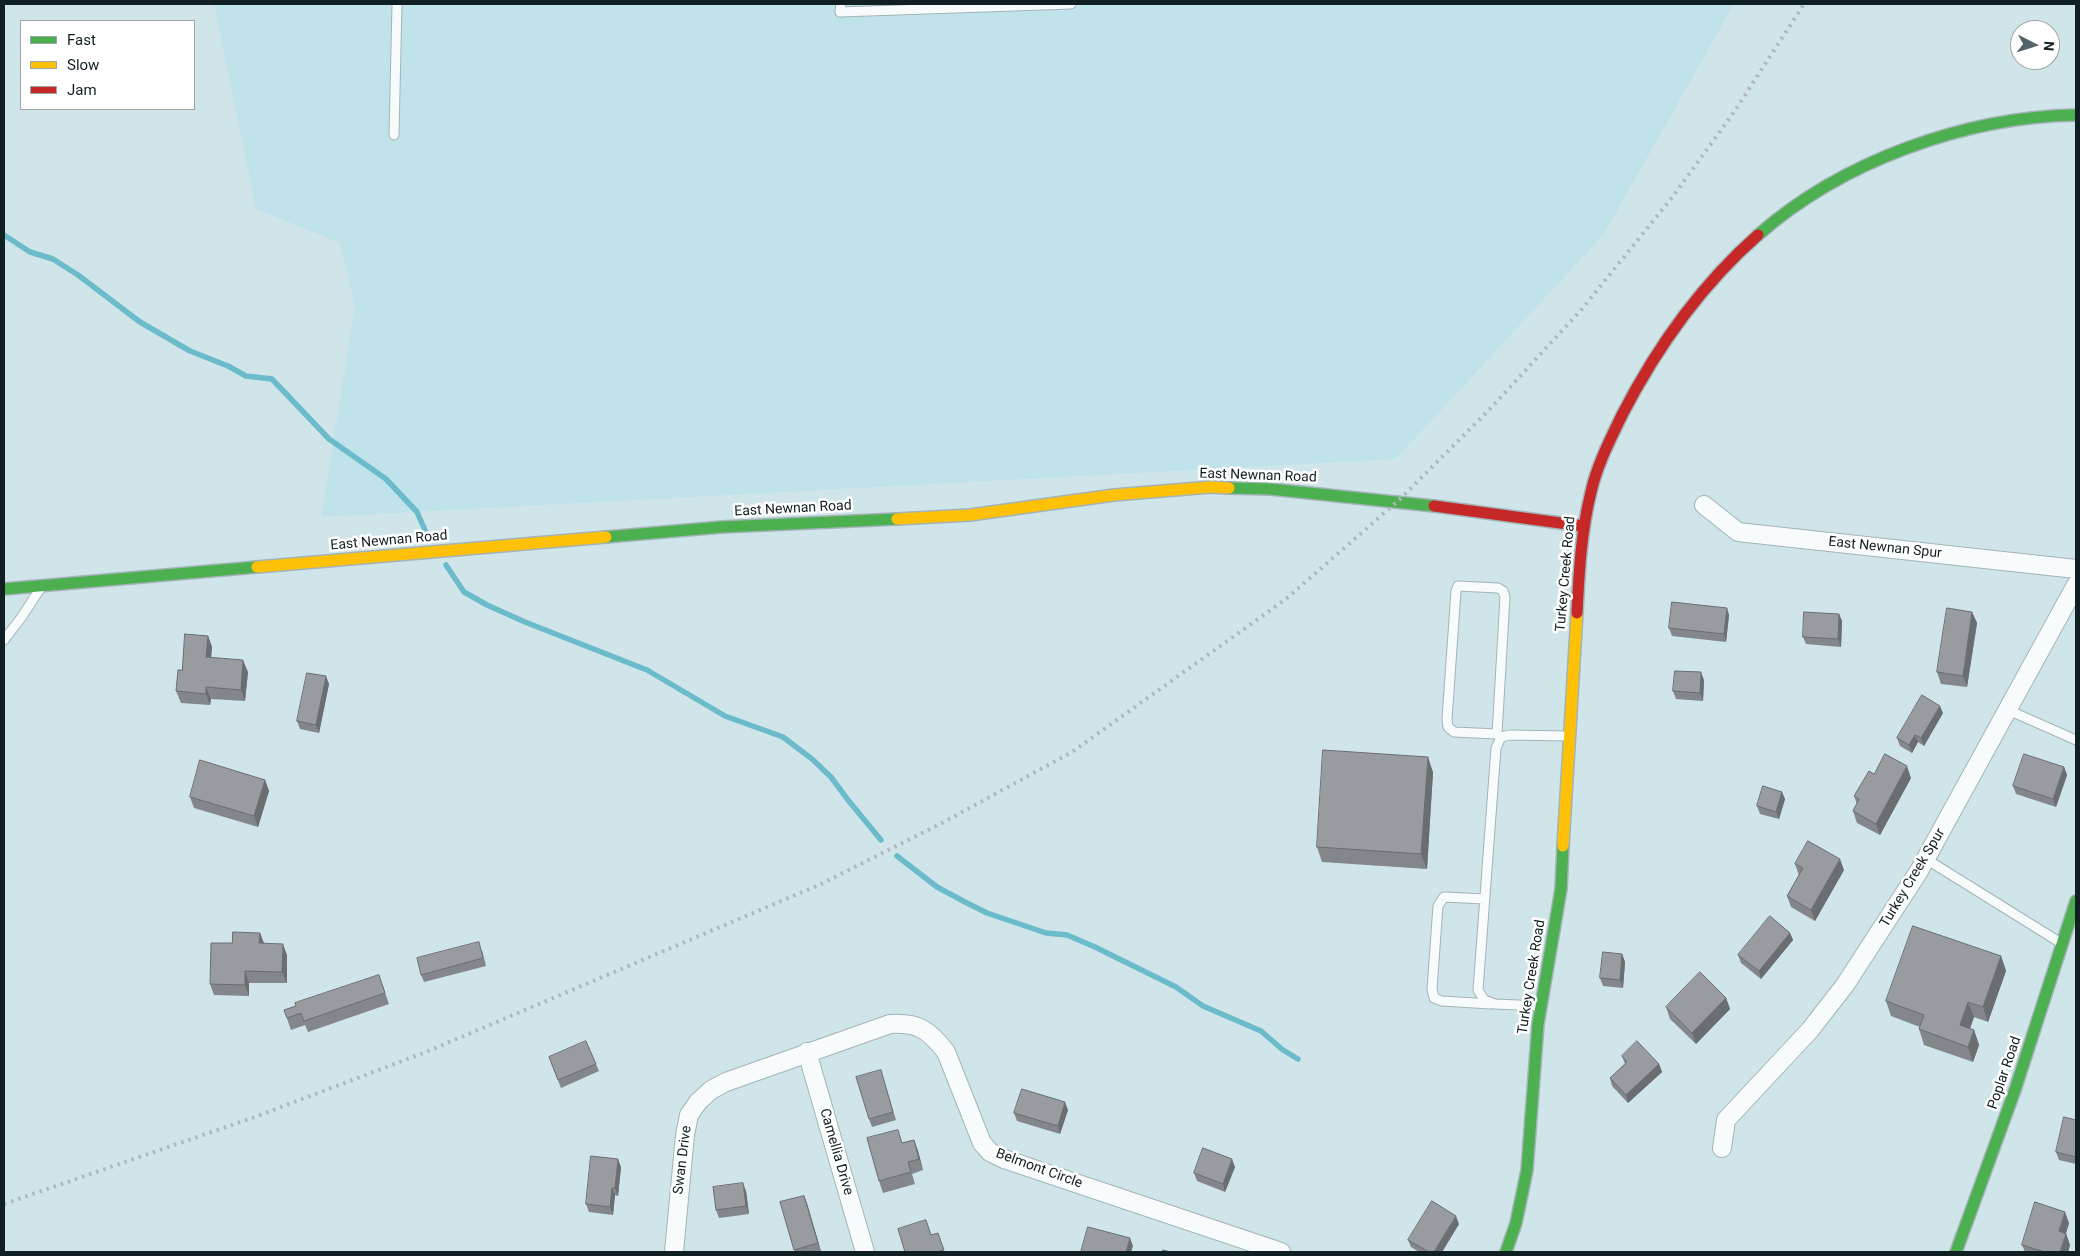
<!DOCTYPE html>
<html>
<head>
<meta charset="utf-8">
<style>
	body { margin:0 }
	#map { position:relative; width:2080px; height:1256px; overflow:hidden; background:#d0e5ea; font-family:Roboto,sans-serif }
	canvas { display:block }
	.frame { position:absolute; inset:0; border:5px solid #101f22; pointer-events:none }
	.legend { position:absolute; left:20px; top:20px; width:175px; height:90px; box-sizing:border-box; background:#fff; border:1px solid #9fa5a7; margin:0; padding:6px 9px; list-style:none; font-size:15px; color:#101f22 }
	.legend li { display:flex; align-items:center; gap:10px; height:25px }
	.legend b { width:25px; border:1px solid #9fa5a7 }
	.north { position:absolute; left:2010px; top:20px; width:50px; height:50px; box-sizing:border-box; background:#fff; border:1px solid #9fa5a7; border-radius:50%; rotate:95deg; font-size:14px; font-weight:700; line-height:20px; text-align:center; color:#101f22 }
	.north::after { content:''; display:block; margin:auto; width:18px; height:22px; background:#536468; clip-path:polygon(50% 0,100% 100%,50% 72%,0 100%) }
</style>
</head>
<body>
<div id="map">
<canvas width="2080" height="1256"></canvas>
<div class="frame"></div>
<ul class="legend">
<li><b style="height:6px;background:#4caf50"></b>Fast</li>
<li><b style="height:6px;background:#ffc107"></b>Slow</li>
<li><b style="height:6px;background:#c62828"></b>Jam</li>
</ul>
<div class="north">N</div>
</div>
<script>
const ctx = document.querySelector('canvas').getContext('2d');
ctx.lineJoin = 'round';
function fill(path, color) { ctx.fillStyle = color; ctx.fill(path, 'evenodd'); }
function strokePath(path, color, width, dash) { ctx.strokeStyle = color; ctx.lineWidth = width; ctx.lineCap = dash ? 'butt' : 'round'; ctx.setLineDash(dash || []); ctx.stroke(path); }
function write(font, color, halo, rows, align = 'center') {
  ctx.font = font + ' Roboto,sans-serif'; ctx.lineWidth = 5; ctx.setLineDash([]); ctx.textBaseline = 'middle'; ctx.strokeStyle = halo; ctx.fillStyle = color; for (const [text, x, y, turn = 0] of rows) {
    ctx.save(); ctx.translate(x, y); ctx.rotate((+turn || 0) * Math.PI / 180); ctx.textAlign = isNaN(turn) ? turn : align; if (halo) ctx.strokeText(text, 0, 0); ctx.fillText(text, 0, 0); ctx.restore();
  }
}
fill(new Path2D(`
	M214,4H1734L1604,234L1396,459L321,517L355,307L340,243L256,209Z`), '#c0e3eb');
strokePath(new Path2D(`
	M4,235L30,252L53,259L78,275L140,322L190,351L228,366L246,376L272,379L329,439L386,479L417,512L428,537
	M446,565L464,592L487,605L525,622L647,670L725,716L783,737L812,759L831,777L848,800L881,840
	M897,856L937,887L967,903L987,913L1046,933L1067,935L1095,947L1176,987L1203,1006L1261,1031L1283,1050L1298,1059`), '#6bbbca', 5.5);
const lane = new Path2D(`
	M841,4L840,12L1071,4
	M394,135L397,4
	M4,640L21,618L40,589
	M2008,710L2076,740
	M1497,734L1454,732L1448,727L1447,719L1456,591L1458,586L1498,588L1503,591L1505,597L1497,734L1501,737
	M1926,859L2061,943
	M1485,899L1444,897L1438,906L1432,989L1434,998L1442,1001L1491,1004
	M1540,1006L1495,1004L1484,1000L1478,990L1496,748L1501,737L1510,735L1567,736`);
const street = new Path2D(`
	M1704,505L1738,532L2076,569
	M807,1052L865,1252
	M1722,1148L1726,1120L1810,1030L1845,985L1919,871L2076,585
	M674,1252L685,1135L689,1115L698,1102L711,1090L726,1082L890,1024C918,1022 929,1030 946,1052L982,1143L990,1152L1004,1159L1281,1252`);
const fast = new Path2D(`
	M1758,235C1842,161 1965,117 2076,115
	M1229,488L1270,489L1434,506
	M606,537L722,527L897,519
	M4,589L257,567
	M1506,1252L1516,1223L1527,1170L1538,1024L1561,889L1563,846
	M1956,1252L2015,1090L2076,901`);
const slow = new Path2D(`
	M897,519L970,515L1114,495L1211,487L1229,488
	M257,567L606,537
	M1563,846L1577,613`);
const jam = new Path2D(`
	M1434,506L1583,526
	M1577,613C1579,573 1581,532 1591,492C1597,465 1610,440 1622,415C1657,347 1700,286 1758,235`);
strokePath(lane, '#a3b4b7', 11);
strokePath(street, '#a3b4b7', 20);
strokePath(fast, '#a3b4b7', 14);
strokePath(slow, '#a3b4b7', 14);
strokePath(jam, '#a3b4b7', 14);
strokePath(lane, '#f8fbfc', 9);
strokePath(street, '#f8fbfc', 18);
strokePath(fast, '#4caf50', 11);
strokePath(slow, '#ffc107', 11);
strokePath(jam, '#c62828', 11);
strokePath(new Path2D(`
	M4,1204L252,1118L426,1052L819,885L942,823L1072,752L1286,599L1398,501L1488,411L1582,309L1674,195L1734,112L1804,4`), '#b1b7b8', 4, [2.5, 5]);
fill(new Path2D(`
	M1972,612L1977,623L1967,687L1941,684L1937,672Z
	M1839,614L1842,621L1841,647L1806,644L1803,637Z
	M1729,615L1726,642L1672,636L1669,628Z
	M208,636L212,647L211,657L248,672L245,701L211,699L210,705L181,703L176,691L182,670Z
	M1704,680L1703,701L1676,699L1673,691Z
	M329,684L319,733L300,729L297,721Z
	M1943,713L1924,746L1918,742L1912,753L1900,746L1897,738Z
	M2064,767L2067,775L2056,807L2016,794L2013,786Z
	M1433,772L1427,869L1322,862L1317,847Z
	M1911,778L1880,835L1857,823L1853,811L1857,804L1854,796Z
	M265,780L269,791L258,827L194,808L190,797Z
	M1785,799L1779,819L1760,814L1757,806Z
	M1795,864L1844,870L1815,921L1791,907L1787,896L1799,875Z
	M260,933L264,943L287,955V983H249V996L214,995L210,984L232,943Z
	M1790,933L1793,940L1761,979L1741,963L1738,955Z
	M482,950L486,966L424,982L421,975Z
	M1622,954L1625,962L1623,988L1603,986L1600,978Z
	M2001,956L2006,971L1988,1022L1974,1017L1970,1029L1974,1030L1979,1045L1973,1062L1924,1045L1919,1029L1920,1027L1891,1016L1886,1001Z
	M379,975L389,1004L308,1032L305,1025L291,1030L284,1010L296,1006Z
	M1726,998L1730,1009L1696,1044L1670,1019L1666,1007Z
	M1622,1056L1659,1064L1662,1072L1628,1103L1612,1086L1610,1078L1625,1064Z
	M549,1057L596,1064L599,1071L561,1088Z
	M883,1077L896,1120L872,1127L869,1119Z
	M1068,1110L1060,1134L1017,1121L1014,1113Z
	M2076,1120V1164L2059,1160L2056,1152Z
	M914,1140L918,1151L923,1170L912,1174L915,1184L883,1193L879,1181L903,1143Z
	M621,1167L618,1196L615,1195L613,1215L589,1212L586,1204Z
	M1235,1167L1225,1192L1197,1181L1194,1173Z
	M746,1191L749,1214L719,1218L716,1210Z
	M804,1196L821,1251L815,1252H795L780,1202Z
	M2069,1223L2066,1233L2070,1245L2068,1252H2025L2022,1245Z
	M1459,1224L1442,1252H1419L1411,1247L1408,1240Z`), '#83868a');
fill(new Path2D(`
	M1727,608L1729,615L1726,642L1724,634Z
	M1972,612L1977,623L1967,687L1963,676Z
	M1839,614L1842,621L1841,647L1838,639Z
	M208,636L212,647L210,669L206,657Z
	M243,660L248,672L245,701L241,690Z
	M1701,672L1704,680L1703,701L1700,693Z
	M326,676L329,684L319,733L316,725Z
	M206,687L211,699L210,705L206,694Z
	M1940,706L1943,713L1924,746L1921,738Z
	M1915,735L1918,742L1912,753L1909,745Z
	M1428,757L1433,772L1427,869L1421,854Z
	M1907,766L1911,778L1880,835L1876,824Z
	M2064,767L2067,775L2056,807L2053,799Z
	M265,780L269,791L258,827L254,816Z
	M1782,792L1785,799L1779,819L1776,812Z
	M1840,859L1844,870L1815,921L1811,910Z
	M260,933L264,944L259,943Z
	M1790,933L1793,940L1761,979L1759,971Z
	M283,944L287,955V983L282,972Z
	M1622,954L1625,962L1623,988L1620,980Z
	M2001,956L2006,971L1988,1022L1983,1007Z
	M245,971L249,983V996L245,985Z
	M1726,998L1730,1009L1696,1044L1692,1033Z
	M1968,1002L1974,1017L1965,1041L1960,1025Z
	M1974,1030L1979,1045L1973,1062L1968,1047Z
	M1659,1064L1662,1072L1628,1103L1626,1095Z
	M1065,1102L1068,1110L1060,1134L1058,1126Z
	M914,1140L918,1151L923,1170L919,1159Z
	M618,1159L621,1167L618,1196L615,1188Z
	M1232,1159L1235,1167L1225,1192L1223,1184Z
	M743,1183L746,1191L749,1214L746,1206Z
	M612,1188L615,1195L613,1215L610,1207Z
	M804,1196L807,1203L821,1251L818,1243Z
	M2065,1212L2069,1223L2063,1243L2059,1231Z
	M1456,1216L1459,1224L1442,1252H1434Z
	M2066,1234L2070,1245L2068,1252H2060Z
	M1130,1238L1133,1246L1131,1252H1126Z`), '#6a6d71');
const building = new Path2D(`
	M1672,602L1727,608L1724,634L1669,628Z
	M1947,608L1972,612L1963,676L1937,672Z
	M1804,612L1839,614L1838,639L1803,637Z
	M185,634L208,636L206,657L243,660L241,690L206,687V694L176,691L178,670H182Z
	M1675,671L1701,672L1700,693L1673,691Z
	M307,673L326,676L316,725L297,721Z
	M1922,695L1940,706L1921,738L1915,735L1909,745L1897,738Z
	M1323,750L1428,757L1421,854L1317,847Z
	M1885,754L1907,766L1876,824L1853,811L1859,799L1854,796L1869,771L1874,774Z
	M2024,754L2064,767L2053,799L2013,786Z
	M200,760L265,780L254,816L190,797Z
	M1763,786L1782,792L1776,812L1757,806Z
	M1808,841L1840,859L1811,910L1787,896L1803,868L1795,864Z
	M1770,916L1790,933L1759,971L1738,955Z
	M1913,926L2001,956L1983,1007L1968,1002L1960,1025L1974,1030L1968,1047L1919,1029L1924,1015L1886,1001Z
	M233,932L260,933L259,943L283,944L282,972L245,971V985L210,984L211,943H232Z
	M479,942L483,958L421,975L417,958Z
	M1603,952L1622,954L1620,980L1600,978Z
	M1700,972L1726,998L1692,1033L1666,1007Z
	M379,975L385,993L304,1021L301,1013L287,1018L284,1010L296,1006L295,1003Z
	M586,1041L596,1064L558,1080L549,1057Z
	M1637,1041L1659,1064L1626,1095L1610,1078L1627,1062L1622,1056Z
	M881,1070L893,1112L869,1119L856,1077Z
	M1022,1089L1065,1102L1058,1126L1014,1113Z
	M2064,1117L2076,1120V1157L2056,1152Z
	M898,1130L902,1143L914,1140L919,1159L908,1162L911,1172L879,1181L867,1138Z
	M1203,1148L1232,1159L1223,1184L1194,1173Z
	M591,1156L618,1159L615,1188H612L610,1207L586,1204Z
	M743,1183L746,1206L716,1210L713,1187Z
	M804,1196L818,1243L794,1250L780,1202Z
	M1432,1201L1456,1216L1434,1252H1429L1408,1240Z
	M2035,1202L2065,1212L2059,1231L2066,1234L2060,1252H2045L2022,1245Z
	M926,1220L931,1235L938,1233L944,1250L937,1252H905L898,1229Z
	M1088,1227L1130,1238L1126,1252H1081Z
	M1163,1250L1171,1252H1162Z`);
fill(building, '#989ca1');
strokePath(building, '#6a6d71', 1);
write('14px', '#101f22', '#fff', [
	["East Newnan Road",1258,476,2],
	["East Newnan Road",793,509,-3],
	["East Newnan Road",389,541,-5],
	["East Newnan Spur",1885,548,6],
	["Turkey Creek Road",1566,574,-85],
	["Turkey Creek Spur",1913,878,-59],
	["Turkey Creek Road",1532,977,-81],
	["Poplar Road",2005,1073,-71],
	["Camellia Drive",836,1152,74],
	["Swan Drive",683,1160,-83],
	["Belmont Circle",1039,1169,20]
]);
</script>
</body>
</html>
